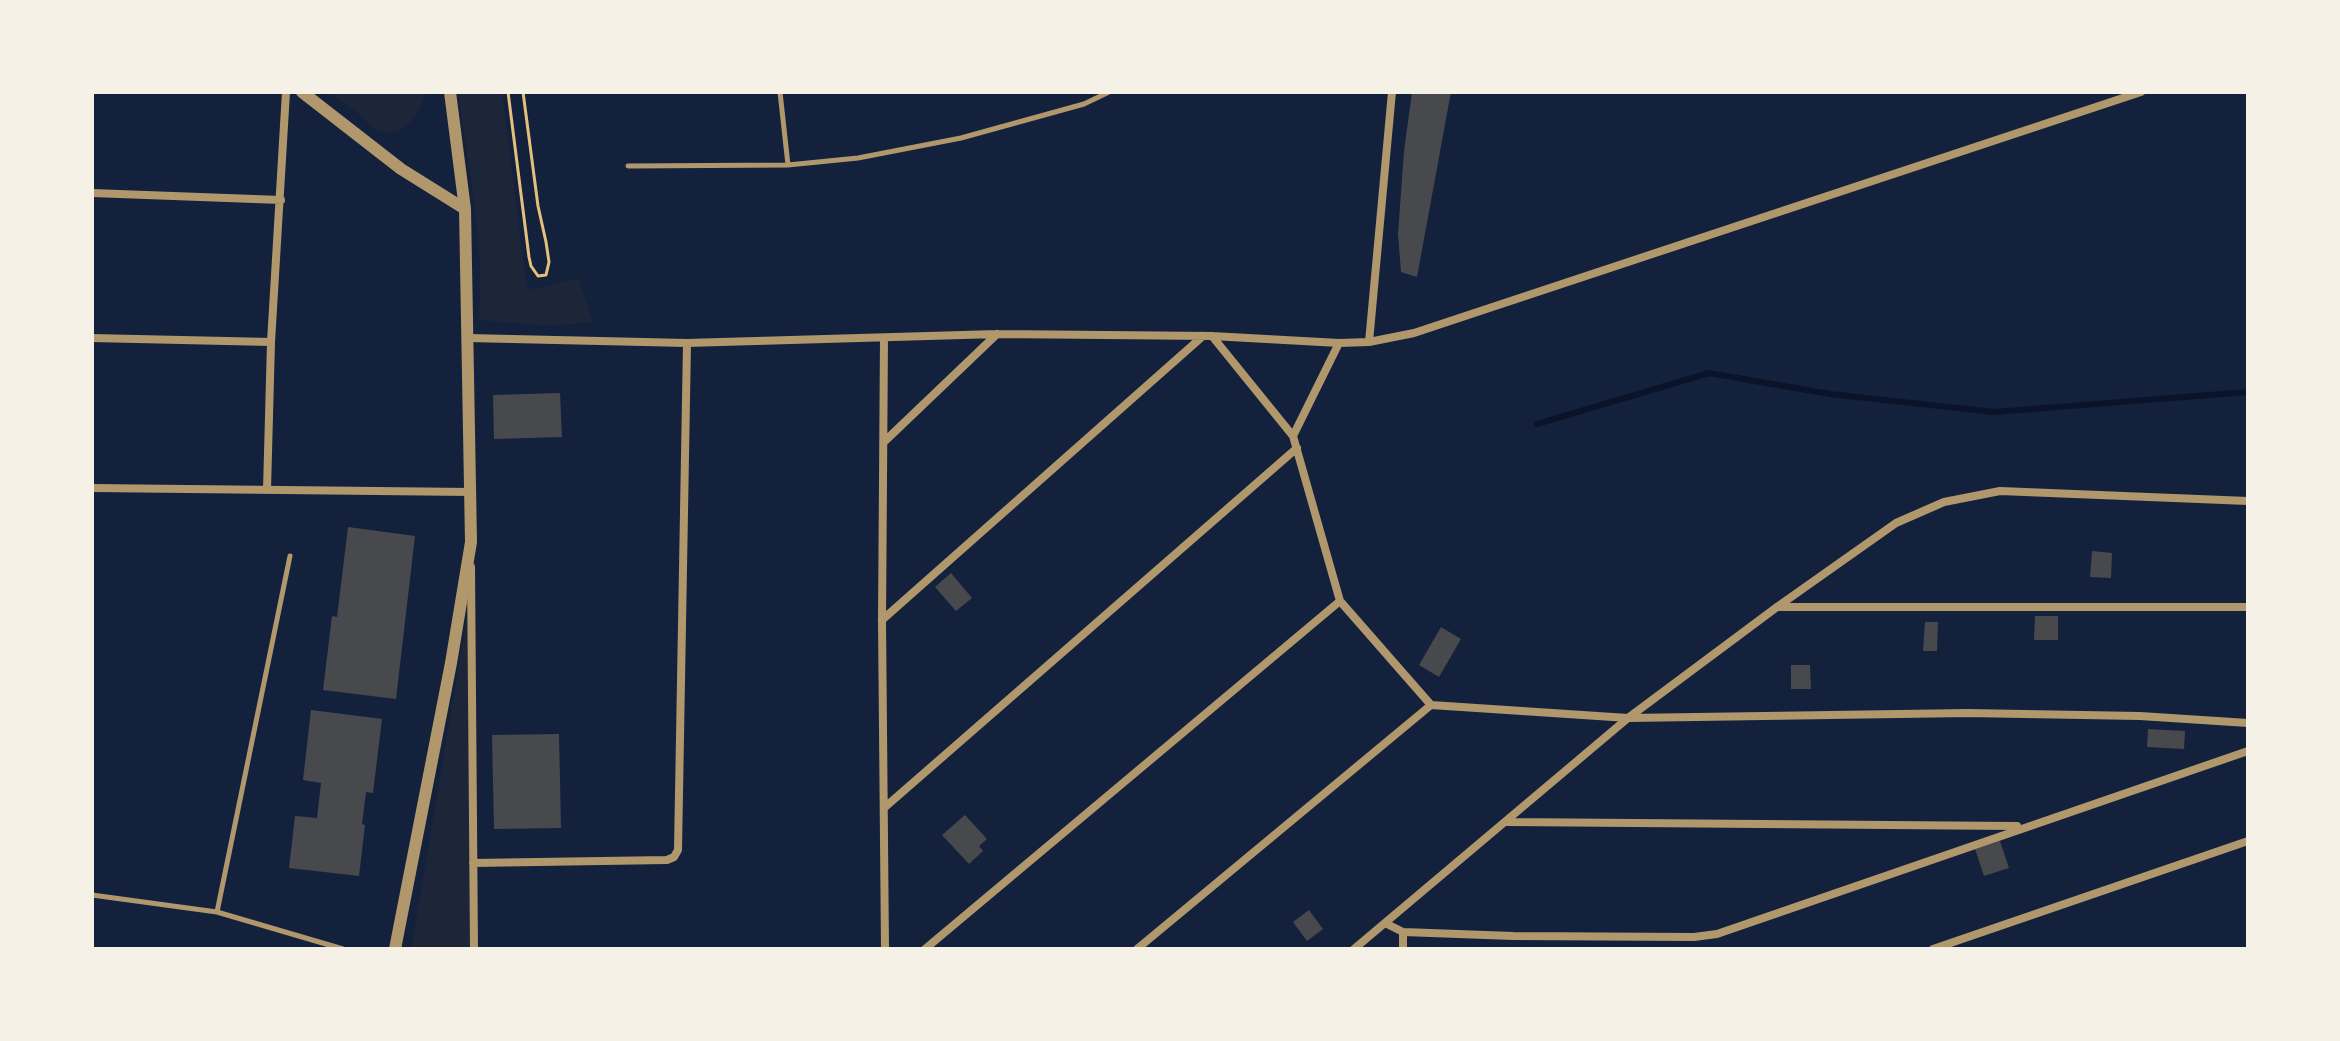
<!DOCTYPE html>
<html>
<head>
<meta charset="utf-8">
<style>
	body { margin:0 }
	#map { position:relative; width:2340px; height:1041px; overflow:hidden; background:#14213d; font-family:"Zilla Slab",serif }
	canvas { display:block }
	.frame { position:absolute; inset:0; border:94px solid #f6f1e7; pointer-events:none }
</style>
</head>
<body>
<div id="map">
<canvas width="2340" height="1041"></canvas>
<div class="frame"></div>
</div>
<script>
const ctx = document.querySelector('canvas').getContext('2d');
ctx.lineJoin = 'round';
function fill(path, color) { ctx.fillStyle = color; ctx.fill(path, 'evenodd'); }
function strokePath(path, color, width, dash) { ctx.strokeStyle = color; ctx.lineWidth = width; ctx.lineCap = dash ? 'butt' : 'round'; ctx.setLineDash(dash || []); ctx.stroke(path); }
fill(new Path2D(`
	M330,92H425C421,114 399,145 373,128C368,125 365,119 360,115C351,107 339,100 330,92Z
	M458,92H502L527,289L542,288L578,278L593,322L550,326L479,320C485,244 468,167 458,92Z
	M471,593L473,949H411Z`), '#1d2539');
strokePath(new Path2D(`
	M1537,424L1709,373L1830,394L1994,412L2248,392`), '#0b132b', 6);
fill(new Path2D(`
	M1412,92H1451L1417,277L1401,272L1398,234L1404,151Z
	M560,393L562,437L494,439L493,395Z
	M348,527L415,536L396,699L323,690L332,616L337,617Z
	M2092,551L2112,553L2111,578L2090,577Z
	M951,573L972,598L956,611L935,587Z
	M2035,616H2058V640H2034Z
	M1925,622H1938L1937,651H1923Z
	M1441,627L1461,639L1439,677L1419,665Z
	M1791,665H1810L1811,689H1791Z
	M311,710L382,719L373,793L366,792L362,824L365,825L359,876L289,868L295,816L317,818L321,783L303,780Z
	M2148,729L2185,731L2184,749L2147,747Z
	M559,734L561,828L494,829L492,735Z
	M965,815L987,839L979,846L983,851L969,864L942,835Z
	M2000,841L2009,868L1984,876L1975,849Z
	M1309,910L1323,929L1307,941L1293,922Z`), '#48494c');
strokePath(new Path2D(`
	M508,92L529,257L531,266L538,276L546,275L549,262L546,242L538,206L523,92`), '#e5c07b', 3);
strokePath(new Path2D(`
	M780,92L788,165
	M628,166L788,165L858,158L961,138L1084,104L1109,92
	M92,895L217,912L343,949
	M217,912L290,556`), '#b1986c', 5);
strokePath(new Path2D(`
	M92,193L281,200
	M1212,336L1293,436L1340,601L1431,705L1628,718L1967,713L2140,716L2248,723
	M92,338L271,342
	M468,338L687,343L997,334L1212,336L1339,343L1369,342L1414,333L2141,92
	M884,338L882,620L885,949
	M1369,342L1392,92
	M1293,436L1339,343
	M885,441L997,334
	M92,488L471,492
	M267,490L271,342L286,92
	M471,567L474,949
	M1777,607H2248
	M882,620L1203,336
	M884,808L1297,448
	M1507,822L2017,826
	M473,863L667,860L674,857L678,850L687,343
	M1385,923L1403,932L1513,936L1694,937L1717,934L2248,751
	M1403,932V949
	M925,949L1340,601
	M1137,949L1431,705
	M1354,949L1628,718L1777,607L1896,523L1944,502L2000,491L2248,501
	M1933,949L2248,841`), '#b1986c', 8);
strokePath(new Path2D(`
	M302,92L401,169L465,209
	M395,949L451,663L471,542L465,209L450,92`), '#b1986c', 12);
</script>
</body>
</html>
